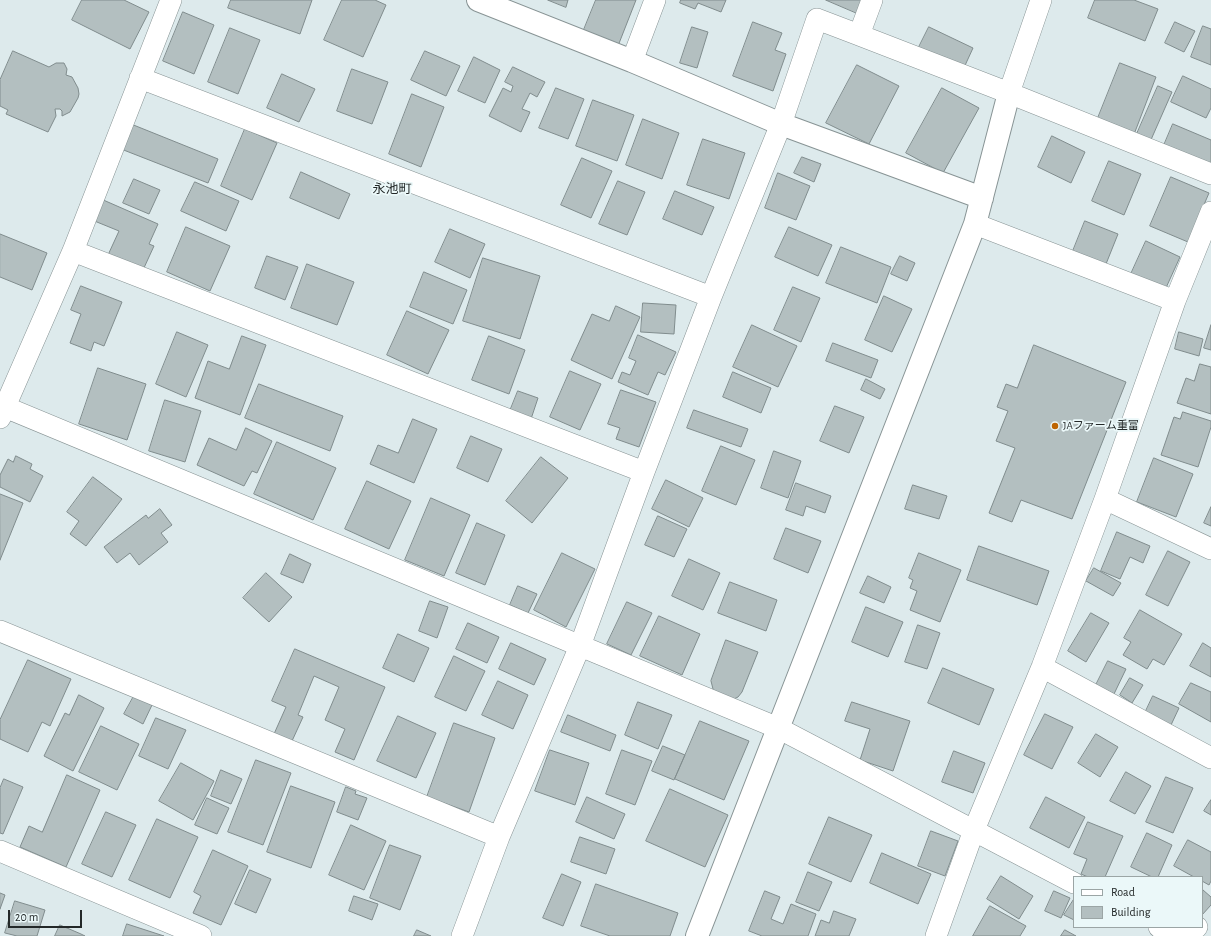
<!DOCTYPE html>
<html>
<head>
<meta charset="utf-8">
<style>
	body { margin:0 }
	#map { position:relative; width:1211px; height:936px; overflow:hidden; background:#ddeaec; font-family:"Alegreya Sans",sans-serif }
	canvas { display:block }
	.legend { position:absolute; left:1073px; top:876px; width:130px; height:52px; box-sizing:border-box; background:#ebf8f9; border:1px solid #9ba5a5; margin:0; padding:5px 7px; list-style:none; font-size:12px; color:#232828 }
	.legend li { display:flex; align-items:center; gap:8px; height:20px }
	.legend b { width:20px; border:1px solid #9ba5a5 }
	.scale { position:absolute; left:8px; top:910px; width:74px; height:18px; box-sizing:border-box; border:2px solid #232828; border-top:0; padding-left:5px; font-size:12px; line-height:14px; white-space:nowrap; color:#232828; -webkit-text-stroke:3px #ebf8f9; paint-order:stroke }
</style>
</head>
<body>
<div id="map">
<canvas width="1211" height="936"></canvas>
<ul class="legend">
<li><b style="height:5px;background:#fff"></b>Road</li>
<li><b style="height:11px;background:#b3bfc0"></b>Building</li>
</ul>
<div class="scale">20 m</div>
</div>
<script>
const ctx = document.querySelector('canvas').getContext('2d');
ctx.lineJoin = 'round';
function fill(path, color) { ctx.fillStyle = color; ctx.fill(path, 'evenodd'); }
function strokePath(path, color, width, dash) { ctx.strokeStyle = color; ctx.lineWidth = width; ctx.lineCap = dash ? 'butt' : 'round'; ctx.setLineDash(dash || []); ctx.stroke(path); }
function write(font, color, halo, rows, align = 'center') {
  ctx.font = font + ' "Alegreya Sans","Noto Sans JP",sans-serif'; ctx.lineWidth = 3.5; ctx.setLineDash([]); ctx.textBaseline = 'middle'; ctx.strokeStyle = halo; ctx.fillStyle = color; for (const [text, x, y, turn = 0] of rows) {
    ctx.save(); ctx.translate(x, y); ctx.rotate((+turn || 0) * Math.PI / 180); ctx.textAlign = isNaN(turn) ? turn : align; if (halo) ctx.strokeText(text, 0, 0); ctx.fillText(text, 0, 0); ctx.restore();
  }
}
const building = new Path2D(`
	M82,0H124L149,12L130,49L72,20Z
	M231,0H312L300,34L228,8Z
	M342,0H375L386,5L363,57L324,40Z
	M548,0H568L566,7Z
	M596,0H636L616,51L581,37Z
	M681,0H726L721,12L698,3L695,9L680,3Z
	M826,0H862L857,13Z
	M1095,0H1134L1158,9L1145,41L1088,18Z
	M183,12L214,25L194,74L163,61Z
	M753,22L782,33L775,50L786,54L773,91L733,76Z
	M1175,22L1195,31L1184,52L1165,43Z
	M1203,26L1211,29V65L1191,57Z
	M692,27L708,32L697,68L680,63Z
	M929,27L973,48L962,72L917,51Z
	M230,28L260,40L238,94L208,82Z
	M13,51L49,67L56,63H64L67,69L66,75L72,77L78,88L79,94L78,98L70,112L62,116V111L60,109H55L56,116L48,132L6,114L8,110L0,106V80Z
	M425,51L460,66L446,96L411,80Z
	M474,57L500,70L485,103L458,91Z
	M1120,63L1156,77L1133,137L1096,123Z
	M857,65L899,86L869,144L826,123Z
	M513,67L545,82L537,97L530,93L522,109L530,112L521,132L489,116L503,88L511,92L513,86L505,82Z
	M352,69L388,82L372,124L337,111Z
	M282,74L315,89L299,122L267,108Z
	M1183,76L1211,89V108L1206,118L1171,102Z
	M1158,86L1172,92L1150,142L1136,136Z
	M556,88L584,99L568,139L539,128Z
	M942,88L979,108L943,173L906,153Z
	M412,94L444,107L421,167L389,154Z
	M593,100L634,115L617,161L576,146Z
	M643,119L679,133L662,179L626,165Z
	M131,124L218,159L208,183L121,149Z
	M1173,124L1211,140V169L1162,150Z
	M245,129L277,143L252,200L221,186Z
	M1052,136L1085,152L1071,183L1038,167Z
	M703,139L745,153L729,199L687,185Z
	M802,157L821,164L814,182L794,173Z
	M582,158L612,171L591,218L561,205Z
	M1109,161L1141,174L1124,215L1092,201Z
	M301,172L350,194L339,219L290,198Z
	M778,173L810,186L796,220L765,208Z
	M1171,177L1209,193L1188,242L1150,226Z
	M134,179L160,190L149,214L123,203Z
	M618,181L645,192L627,235L599,224Z
	M195,182L239,201L226,231L181,211Z
	M675,191L714,207L702,235L663,219Z
	M101,199L158,224L149,244L154,246L143,270L108,255L119,231L92,220Z
	M1085,221L1118,234L1106,264L1073,251Z
	M186,227L230,246L210,291L167,272Z
	M789,227L832,245L818,276L775,257Z
	M450,229L485,244L470,278L435,262Z
	M0,234L47,253L32,290L0,277Z
	M1146,241L1180,257L1165,290L1131,274Z
	M841,247L891,267L877,303L826,283Z
	M267,256L298,267L285,300L255,288Z
	M900,256L915,263L907,281L891,274Z
	M483,258L540,276L520,339L463,321Z
	M307,264L354,282L337,325L291,308Z
	M424,272L467,290L453,324L410,307Z
	M81,286L122,302L104,346L94,342L91,351L70,343L81,314L71,310Z
	M793,287L820,298L801,342L774,330Z
	M884,296L912,309L892,352L865,340Z
	M643,303L676,305L674,334L641,332Z
	M616,306L640,317L612,379L571,360L592,314L609,321Z
	M407,311L449,330L428,374L387,355Z
	M752,325L797,346L778,387L733,367Z
	M1211,325V350L1204,348Z
	M177,332L208,345L186,397L156,384Z
	M1179,332L1203,339L1199,356L1175,349Z
	M638,335L676,352L665,375L658,372L648,395L618,382L622,372L630,375L636,361L629,358Z
	M242,336L266,345L240,415L195,398L208,361L229,369Z
	M489,336L525,350L509,394L472,380Z
	M833,343L878,360L871,378L826,361Z
	M1034,345L1126,382L1072,519L1021,500L1012,522L989,513L1015,448L996,441L1008,411L997,407L1006,384L1017,388Z
	M1200,364L1211,367V414L1177,403L1186,378L1194,381Z
	M98,368L146,384L127,440L79,424Z
	M570,371L601,384L580,430L550,417Z
	M733,372L771,388L761,413L723,397Z
	M866,379L885,389L880,399L861,390Z
	M259,384L343,416L330,451L245,418Z
	M621,390L656,402L639,447L616,439L620,428L608,424Z
	M518,391L538,398L531,419L510,411Z
	M165,400L201,411L185,462L149,451Z
	M835,406L864,417L849,453L820,441Z
	M694,410L748,429L741,447L687,428Z
	M1183,412L1211,421V427L1198,467L1161,455L1174,417L1180,419Z
	M413,419L437,429L414,483L370,464L378,445L398,453Z
	M246,428L272,441L257,473L252,471L244,486L197,465L209,438L236,450Z
	M471,436L502,449L488,482L457,468Z
	M277,442L336,468L313,520L254,494Z
	M721,446L755,460L736,505L702,491Z
	M774,451L801,461L788,498L761,488Z
	M16,456L32,464L30,469L43,476L30,502L0,487V475L8,459L13,462Z
	M541,457L568,478L532,523L506,501Z
	M1154,458L1193,474L1176,517L1137,502Z
	M93,477L122,499L86,546L70,534L79,521L67,512Z
	M666,480L703,498L689,527L652,509Z
	M367,481L411,501L389,549L345,529Z
	M796,483L831,496L825,513L806,506L803,516L786,510Z
	M913,485L947,496L939,519L905,509Z
	M0,494L23,503L0,560Z
	M431,498L470,515L444,576L405,560Z
	M1211,507V526L1204,523Z
	M160,509L172,525L161,533L168,542L139,565L130,553L117,563L104,547L146,515L148,518Z
	M658,516L687,529L674,557L645,545Z
	M477,523L505,535L485,585L456,573Z
	M786,528L821,541L808,573L774,559Z
	M1117,532L1150,546L1143,563L1130,557L1120,579L1101,571Z
	M979,546L1049,571L1037,605L967,580Z
	M1168,551L1190,562L1168,606L1146,595Z
	M562,553L595,569L566,627L534,610Z
	M919,553L961,570L940,622L910,610L917,591L910,588L913,580L909,578Z
	M290,554L311,564L303,583L281,574Z
	M689,559L720,573L703,610L672,596Z
	M1094,568L1121,583L1113,596L1086,581Z
	M266,573L292,597L269,622L243,598Z
	M868,576L891,587L884,603L860,593Z
	M730,582L777,600L766,631L718,613Z
	M518,586L537,594L528,613L510,605Z
	M430,601L448,607L437,638L419,631Z
	M627,602L652,613L631,655L607,644Z
	M866,607L903,622L888,657L852,642Z
	M1140,610L1182,634L1164,665L1153,659L1147,669L1123,655L1131,642L1124,638Z
	M1091,613L1109,623L1086,662L1068,651Z
	M659,616L700,634L682,675L640,656Z
	M468,623L499,637L487,663L456,649Z
	M918,625L940,633L927,669L905,662Z
	M398,634L429,648L414,682L383,668Z
	M726,640L758,652L742,692L738,697L734,699L714,693L711,681Z
	M511,643L546,659L534,685L499,669Z
	M1203,643L1211,648V677L1190,666Z
	M295,649L385,687L354,760L335,752L345,729L325,720L339,687L314,676L298,715L303,717L292,741L274,734L286,707L272,701Z
	M454,656L485,671L466,711L435,697Z
	M28,660L71,679L50,726L42,722L28,752L0,739V720Z
	M1108,661L1126,669L1114,694L1096,685Z
	M943,668L994,689L979,725L928,703Z
	M1130,678L1143,685L1132,703L1120,695Z
	M498,681L528,695L513,729L482,715Z
	M1191,683L1211,692V722L1179,704Z
	M79,695L104,708L73,771L44,756L65,713L69,715Z
	M134,696L152,705L143,724L124,714Z
	M1153,696L1179,708L1171,725L1145,713Z
	M638,702L672,715L658,749L625,735Z
	M852,702L910,721L893,771L860,760L870,729L845,721Z
	M1045,714L1073,727L1052,769L1024,755Z
	M568,715L616,735L610,751L561,732Z
	M398,716L436,733L416,778L377,761Z
	M156,718L186,730L168,769L139,756Z
	M700,721L749,741L724,800L675,779Z
	M454,723L495,738L469,812L427,797Z
	M101,726L139,744L117,790L79,772Z
	M1096,734L1118,747L1100,777L1078,763Z
	M663,746L685,755L674,780L652,771Z
	M550,750L589,763L575,805L535,791Z
	M622,750L652,761L635,805L606,794Z
	M954,751L985,763L973,793L942,782Z
	M256,760L291,773L263,845L228,832Z
	M181,763L214,781L193,820L159,801Z
	M221,770L242,779L231,804L211,796Z
	M1126,772L1151,786L1135,814L1110,801Z
	M67,775L100,790L66,867L20,847L29,826L42,832Z
	M1166,777L1193,788L1173,833L1146,822Z
	M4,779L23,787L3,834L0,833V788Z
	M291,786L335,802L311,868L267,852Z
	M346,787L356,791L355,794L367,798L358,820L337,812Z
	M670,789L728,815L705,867L646,841Z
	M587,797L625,814L614,839L576,822Z
	M1046,797L1085,817L1069,848L1030,828Z
	M207,798L229,808L217,834L195,825Z
	M1211,800V815L1204,811Z
	M106,812L136,825L112,877L82,864Z
	M829,817L872,835L851,882L809,864Z
	M157,819L198,837L170,898L129,880Z
	M1088,822L1123,836L1105,877H1088L1081,874L1087,859L1074,854Z
	M351,825L386,841L364,890L329,875Z
	M931,831L958,841L945,876L918,866Z
	M1147,833L1172,845L1158,877H1152L1131,867Z
	M580,837L615,849L606,874L571,862Z
	M1188,840L1211,852V881L1209,885L1202,881V877H1194L1174,866Z
	M390,845L421,856L400,910L370,898Z
	M213,850L248,866L221,925L193,913L201,896L194,892Z
	M882,853L931,874L918,904L870,883Z
	M250,870L271,879L256,913L235,904Z
	M808,872L832,882L819,911L796,902Z
	M562,874L581,882L563,926L543,918Z
	M1001,876L1033,896L1019,919L987,899Z
	M596,884L678,913L670,936H610L581,926Z
	M1203,890L1211,897V905L1202,915Z
	M765,891L780,897L771,919L783,924L791,904L816,914L808,936H762L749,931Z
	M1054,891L1070,898L1061,918L1045,911Z
	M0,893L5,895L0,909Z
	M354,896L378,904L372,920L349,911Z
	M1074,899V920L1064,915Z
	M15,901L45,910L37,936H17L5,933Z
	M990,906L1026,926L1020,936H973Z
	M834,911L856,919L849,936H815L821,920L829,923Z
	M127,924L164,936H123Z
	M60,925L81,934L85,936H55Z
	M417,930L431,936H414Z
	M1065,930L1076,936H1061Z`);
fill(building, '#b3bfc0');
strokePath(building, '#808c8d', 1);
const minor = new Path2D(`
	M872,0L859,35L1009,93L1211,174
	M632,61L655,0
	M140,78L711,297
	M1009,93L1041,0
	M975,224L1175,301
	M73,251L644,472
	M0,405L778,728L1074,883
	M0,418L73,251L171,0
	M1105,499L1211,549
	M0,631L499,837
	M1042,667L1211,758
	M0,851L201,936
	M1159,927L1176,936
	M462,936L499,837L580,646L644,472L711,297L781,124L817,19L859,35
	M936,936L974,830L1042,667L1105,499L1175,301L1211,212
	M1186,936L1197,927`);
const tertiary = new Path2D(`
	M478,0L632,61L781,124L982,198
	M697,936L975,224L1009,93`);
strokePath(minor, '#889495', 22);
strokePath(tertiary, '#889495', 24);
strokePath(minor, '#fff', 21);
strokePath(tertiary, '#fff', 22);
for (const [x, y, r, color] of [
	[1055,426,4,"#be6503"]
]) { const dot = new Path2D(); dot.arc(x, y, r, 0, 2 * Math.PI); ctx.fillStyle = color; ctx.fill(dot); strokePath(dot, '#ebf8f9', 1.5); }
write('11px', '#232828', '#ebf8f9', [
	["JAファーム重富",1063,426]
], 'left');
write('13px', '#232828', '#ebf8f9', [
	["永池町",392,189]
]);
</script>
</body>
</html>
